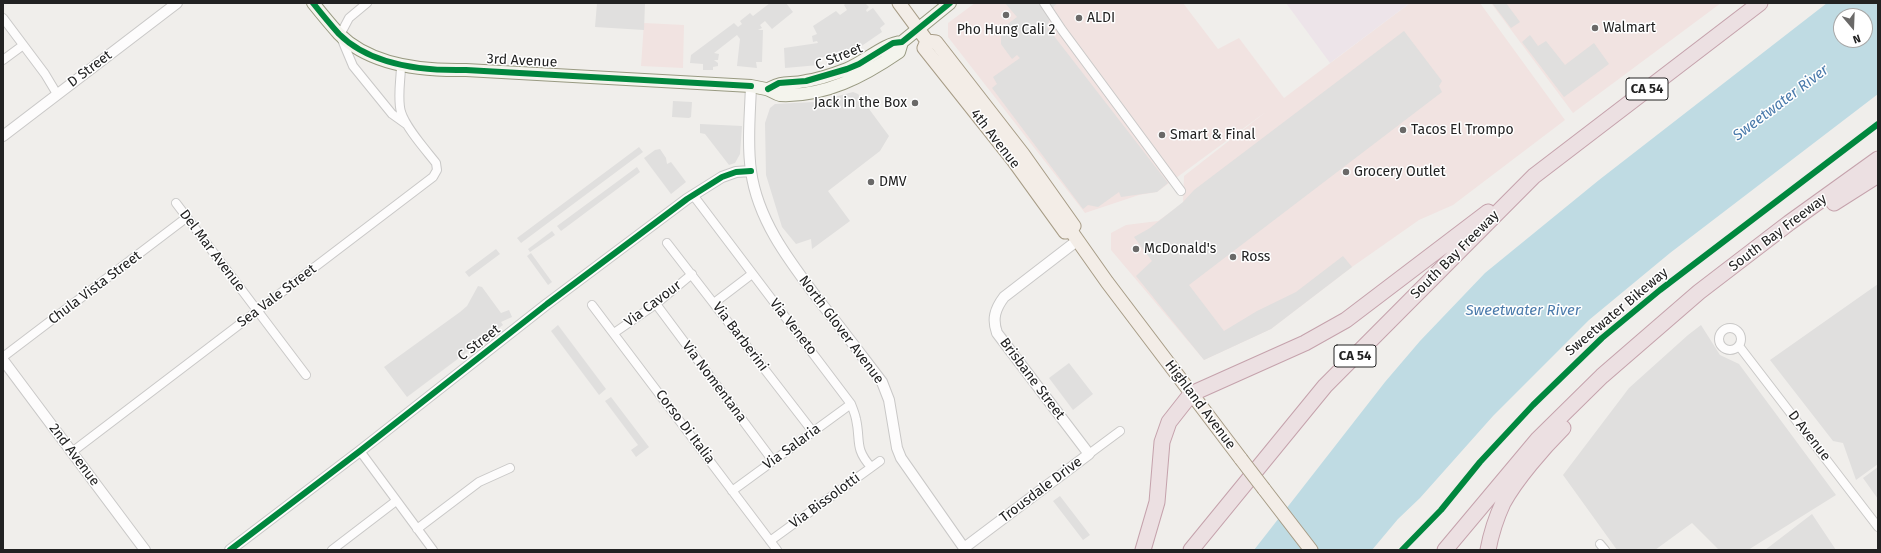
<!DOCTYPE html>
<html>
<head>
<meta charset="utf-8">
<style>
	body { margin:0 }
	#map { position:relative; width:1881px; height:553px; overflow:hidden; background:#f0eeeb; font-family:"Fira Sans",sans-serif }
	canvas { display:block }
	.frame { position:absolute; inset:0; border:4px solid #222; pointer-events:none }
	.north { position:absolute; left:1833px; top:8px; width:40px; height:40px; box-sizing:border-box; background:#fff; border:1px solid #a7a7a7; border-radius:50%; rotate:161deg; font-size:11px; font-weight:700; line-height:16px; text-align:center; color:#222 }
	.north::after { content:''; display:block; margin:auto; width:14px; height:18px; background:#6a6968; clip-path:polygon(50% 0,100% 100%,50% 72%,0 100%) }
</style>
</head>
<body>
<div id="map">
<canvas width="1881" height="553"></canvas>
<div class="frame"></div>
<div class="north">N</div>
</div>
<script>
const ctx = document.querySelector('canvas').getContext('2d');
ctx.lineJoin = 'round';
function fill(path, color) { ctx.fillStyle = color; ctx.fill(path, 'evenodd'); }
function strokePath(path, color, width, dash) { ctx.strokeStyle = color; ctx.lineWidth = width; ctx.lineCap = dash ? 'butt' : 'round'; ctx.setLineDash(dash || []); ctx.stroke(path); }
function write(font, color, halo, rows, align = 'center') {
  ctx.font = font + ' "Fira Sans",sans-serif'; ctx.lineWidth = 3; ctx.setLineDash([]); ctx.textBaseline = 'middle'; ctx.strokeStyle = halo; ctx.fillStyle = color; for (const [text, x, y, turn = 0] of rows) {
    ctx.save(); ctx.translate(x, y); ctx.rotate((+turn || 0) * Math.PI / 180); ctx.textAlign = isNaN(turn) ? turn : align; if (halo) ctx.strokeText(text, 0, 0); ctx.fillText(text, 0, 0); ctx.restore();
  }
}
fill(new Path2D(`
	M975,3H1183L1218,49L1239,38L1284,98L1410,3H1480L1565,120L1453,205L1419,220L1352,267L1271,329L1204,360L1111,250V233L1126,225L1158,221L1183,203L1184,176L1267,111L1157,192L1139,195L1085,213L948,37V23Z
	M1491,3H1721L1573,113Z
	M644,23L684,25L683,68L641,66Z`), '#f1e3e1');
fill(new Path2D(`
	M1286,3H1410L1330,63Z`), '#ede4e9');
fill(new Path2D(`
	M597,3H645L644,30L595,27Z
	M770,3H786L793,12L772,29L765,21L760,25L762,28L758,30H763L762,62H756L757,68L737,66L740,39L737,35L714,53L719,54L718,60H714L718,63V66L713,67V70H703V64L690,63L691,55L734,23L738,27L742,24L740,21L750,13L753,16Z
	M846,3H865L869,7L866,10L867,12L873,8L885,24L880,28L882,32L863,45L840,57L838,52L818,59L819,65L785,68L784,48L818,43L817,41L813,42L812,36L817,34L813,26L836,11L840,15L847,10L844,5Z
	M1005,3H1058L1054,6L1047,27L1168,183L1157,192L1121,197L1119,192L1098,207L1088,205L1083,209L992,88L997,84L993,77L1020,58L1017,55L1012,59L1001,44V29L1017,17Z
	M1492,3H1506L1520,22L1511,28Z
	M1404,31L1442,81L1439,86L1442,92L1189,285L1224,331L1257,311L1296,292L1343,256L1352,267L1271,329L1204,360L1136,276L1152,261L1134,237L1150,228L1183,202L1194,190Z
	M1530,35L1538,46L1546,41L1565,65L1594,43L1609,64L1564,97L1522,42Z
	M853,92L858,94L889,136L880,151L828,191L850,221L812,249L811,239L796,244L782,227L766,175L765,123L770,108L775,104L815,102Z
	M673,101L692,102L691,117L689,118L672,117Z
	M700,124L742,126L740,154L735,163L729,165L705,134L700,133Z
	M639,147L643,152L521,243L517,238Z
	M660,149L666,158L667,164L671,162L686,182L671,194L644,158L655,150Z
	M637,167L640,172L561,231L557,226Z
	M552,231L555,235L530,252L528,249Z
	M496,249L500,254L469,277L465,272Z
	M531,253L552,282L548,285L527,256Z
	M1878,284V464L1856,480L1843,443L1833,441L1770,360Z
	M478,286L482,287L501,313L509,310L512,317L501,322L503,325L407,397L384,367L460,312L467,306Z
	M558,325L606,389L599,395L551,331Z
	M1701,325L1720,355L1739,364L1836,495L1748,550H1719L1692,523L1655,550H1617L1563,475L1629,388L1688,335Z
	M1069,363L1093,394L1073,410L1049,378Z
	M611,397L649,447L636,457L631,450L638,445L605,401Z
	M1878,467V499L1863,478Z
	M1060,496L1090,535L1083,540L1053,501Z
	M1812,514L1836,550H1765Z`), '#e0dfde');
fill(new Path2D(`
	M1827,3H1878V94L1670,253L1589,320L1493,416L1420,498L1398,519L1372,550H1254L1385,382L1420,341L1485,273L1599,180ZM1841,16H1865V40H1841Z`), '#bfdbe3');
const minor = new Path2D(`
	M367,3L349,18L340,35L353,66L392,114L406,124
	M1044,3L1062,30L1181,191
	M3,18L45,74L57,94
	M3,60L22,46
	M693,195L851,404C853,409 855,414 856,419C861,441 854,448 871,467
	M176,203L306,375
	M667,243L813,432
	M714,303L752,274
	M656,304L773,461
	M592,305L777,550
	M1719 339a11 11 0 1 1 22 0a11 11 0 1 1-22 0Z
	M614,333L656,304L692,274
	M1739,346L1878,527
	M3,357L186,218
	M360,451L433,550
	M72,452L433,177L437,170L436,163C425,149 406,128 401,112C397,98 401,79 401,65
	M1089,454L1120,431
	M732,491L851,404
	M417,529L479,482L510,468
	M770,541L880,461
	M1600,544L1605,550
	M332,550L396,501`);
const tertiary = new Path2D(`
	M751,86C750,114 747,144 751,171C758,222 791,263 821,303C842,329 862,356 882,382L889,400L897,448L901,458L964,548L1089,454L997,333C992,319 995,309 1004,297L1078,240
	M3,136L177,3
	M3,360L145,550
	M230,550L360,451L547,304L687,199L722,177L736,172L751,171`);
const secondary = new Path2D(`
	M313,3C321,13 330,24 339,34C371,66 424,71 466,70L751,86C756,87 761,88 766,89C771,90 775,94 780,95C825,97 864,76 899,52L902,42L950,3
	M768,89C784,80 789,85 806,81C820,79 834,74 847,69C865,62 884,43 902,42`);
const primary = new Path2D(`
	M899,3L927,41
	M927,41L924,48L1013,160L1065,232L1071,231
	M927,41L936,42L1023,154L1074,226L1071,231
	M1071,231L1107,282L1241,459
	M1264,489L1311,550`);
const motorway = new Path2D(`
	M1834,203L1878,175
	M1143,550L1157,502L1162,442L1169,422L1191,394L1305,343L1346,320L1488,212
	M1191,550L1325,386L1534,176L1760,3
	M1445,550L1538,439L1602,376L1699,292L1789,223L1878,159
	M1488,550C1491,534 1496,518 1503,503C1516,479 1543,448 1563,428`);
strokePath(minor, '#c9c8c7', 10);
strokePath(tertiary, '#c9c8c7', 12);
strokePath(secondary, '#999a82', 14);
strokePath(primary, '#a79c86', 15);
strokePath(motorway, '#c5a2ac', 17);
strokePath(minor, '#fdfcfc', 8);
strokePath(tertiary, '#fdfcfc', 10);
strokePath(secondary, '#f4f4ed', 12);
strokePath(primary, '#f3ede7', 13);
strokePath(motorway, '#ece0e2', 15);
const primaryBridge = new Path2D(`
	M1241,459L1264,489`);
strokePath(primaryBridge, '#a79c86', 15, []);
strokePath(primaryBridge, '#f3ede7', 13);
strokePath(new Path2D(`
	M313,3C321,13 330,24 339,34C371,66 424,71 466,70L751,86
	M768,89L779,83L806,81L847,69L859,64L893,43L902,42L950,3
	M230,550L360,451L547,304L687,199L722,177L736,172L751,171
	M1402,550L1441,510L1480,462L1533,405L1602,338L1660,290L1878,124`), '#00873e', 6);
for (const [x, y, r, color] of [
	[1006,15,4,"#6a6968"],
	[1079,18,4,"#6a6968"],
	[1595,28,4,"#6a6968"],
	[915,103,4,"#6a6968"],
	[1403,130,4,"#6a6968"],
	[1162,135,4,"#6a6968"],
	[1346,172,4,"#6a6968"],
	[871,182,4,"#6a6968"],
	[1136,249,4,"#6a6968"],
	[1233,257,4,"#6a6968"]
]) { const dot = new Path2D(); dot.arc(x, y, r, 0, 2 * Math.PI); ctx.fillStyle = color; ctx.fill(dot); strokePath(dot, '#fff', 1.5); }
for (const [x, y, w] of [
	[1647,89,42],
	[1355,356,42]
]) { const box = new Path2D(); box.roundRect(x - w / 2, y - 11, w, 22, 3); ctx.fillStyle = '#fff'; ctx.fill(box); strokePath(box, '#222', 1); }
write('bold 13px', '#222', null, [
	["CA 54",1647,89],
	["CA 54",1355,356]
]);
write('14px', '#222', '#fff', [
	["ALDI",1087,18],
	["Walmart",1603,28],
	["Pho Hung Cali 2",1006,30,"center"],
	["Jack in the Box",907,103,"right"],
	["Tacos El Trompo",1411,130],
	["Smart & Final",1170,135],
	["Grocery Outlet",1354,172],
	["DMV",879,182],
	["McDonald's",1144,249],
	["Ross",1241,257]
], 'left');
write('14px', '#222', '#fff', [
	["C Street",839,57,-22],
	["3rd Avenue",522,61,3],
	["D Street",90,69,-37],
	["4th Avenue",995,139,52],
	["South Bay Freeway",1778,233,-37],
	["Del Mar Avenue",212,251,53],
	["South Bay Freeway",1455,255,-45],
	["Chula Vista Street",95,288,-37],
	["Sea Vale Street",277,296,-37],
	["Via Cavour",653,304,-37],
	["Sweetwater Bikeway",1617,312,-40],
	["Via Veneto",793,327,52],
	["North Glover Avenue",841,330,53],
	["Via Barberini",740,337,53],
	["C Street",479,343,-38],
	["Brisbane Street",1032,379,53],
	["Via Nomentana",714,382,53],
	["Highland Avenue",1200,405,53],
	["Corso Di Italia",685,427,53],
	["D Avenue",1809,436,52],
	["Via Salaria",792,447,-36],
	["2nd Avenue",74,455,53],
	["Trousdale Drive",1041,490,-37],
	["Via Bissolotti",825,501,-36]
]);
write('italic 15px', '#4a7aab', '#fff', [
	["Sweetwater River",1781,103,-37],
	["Sweetwater River",1523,311]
]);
</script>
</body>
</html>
